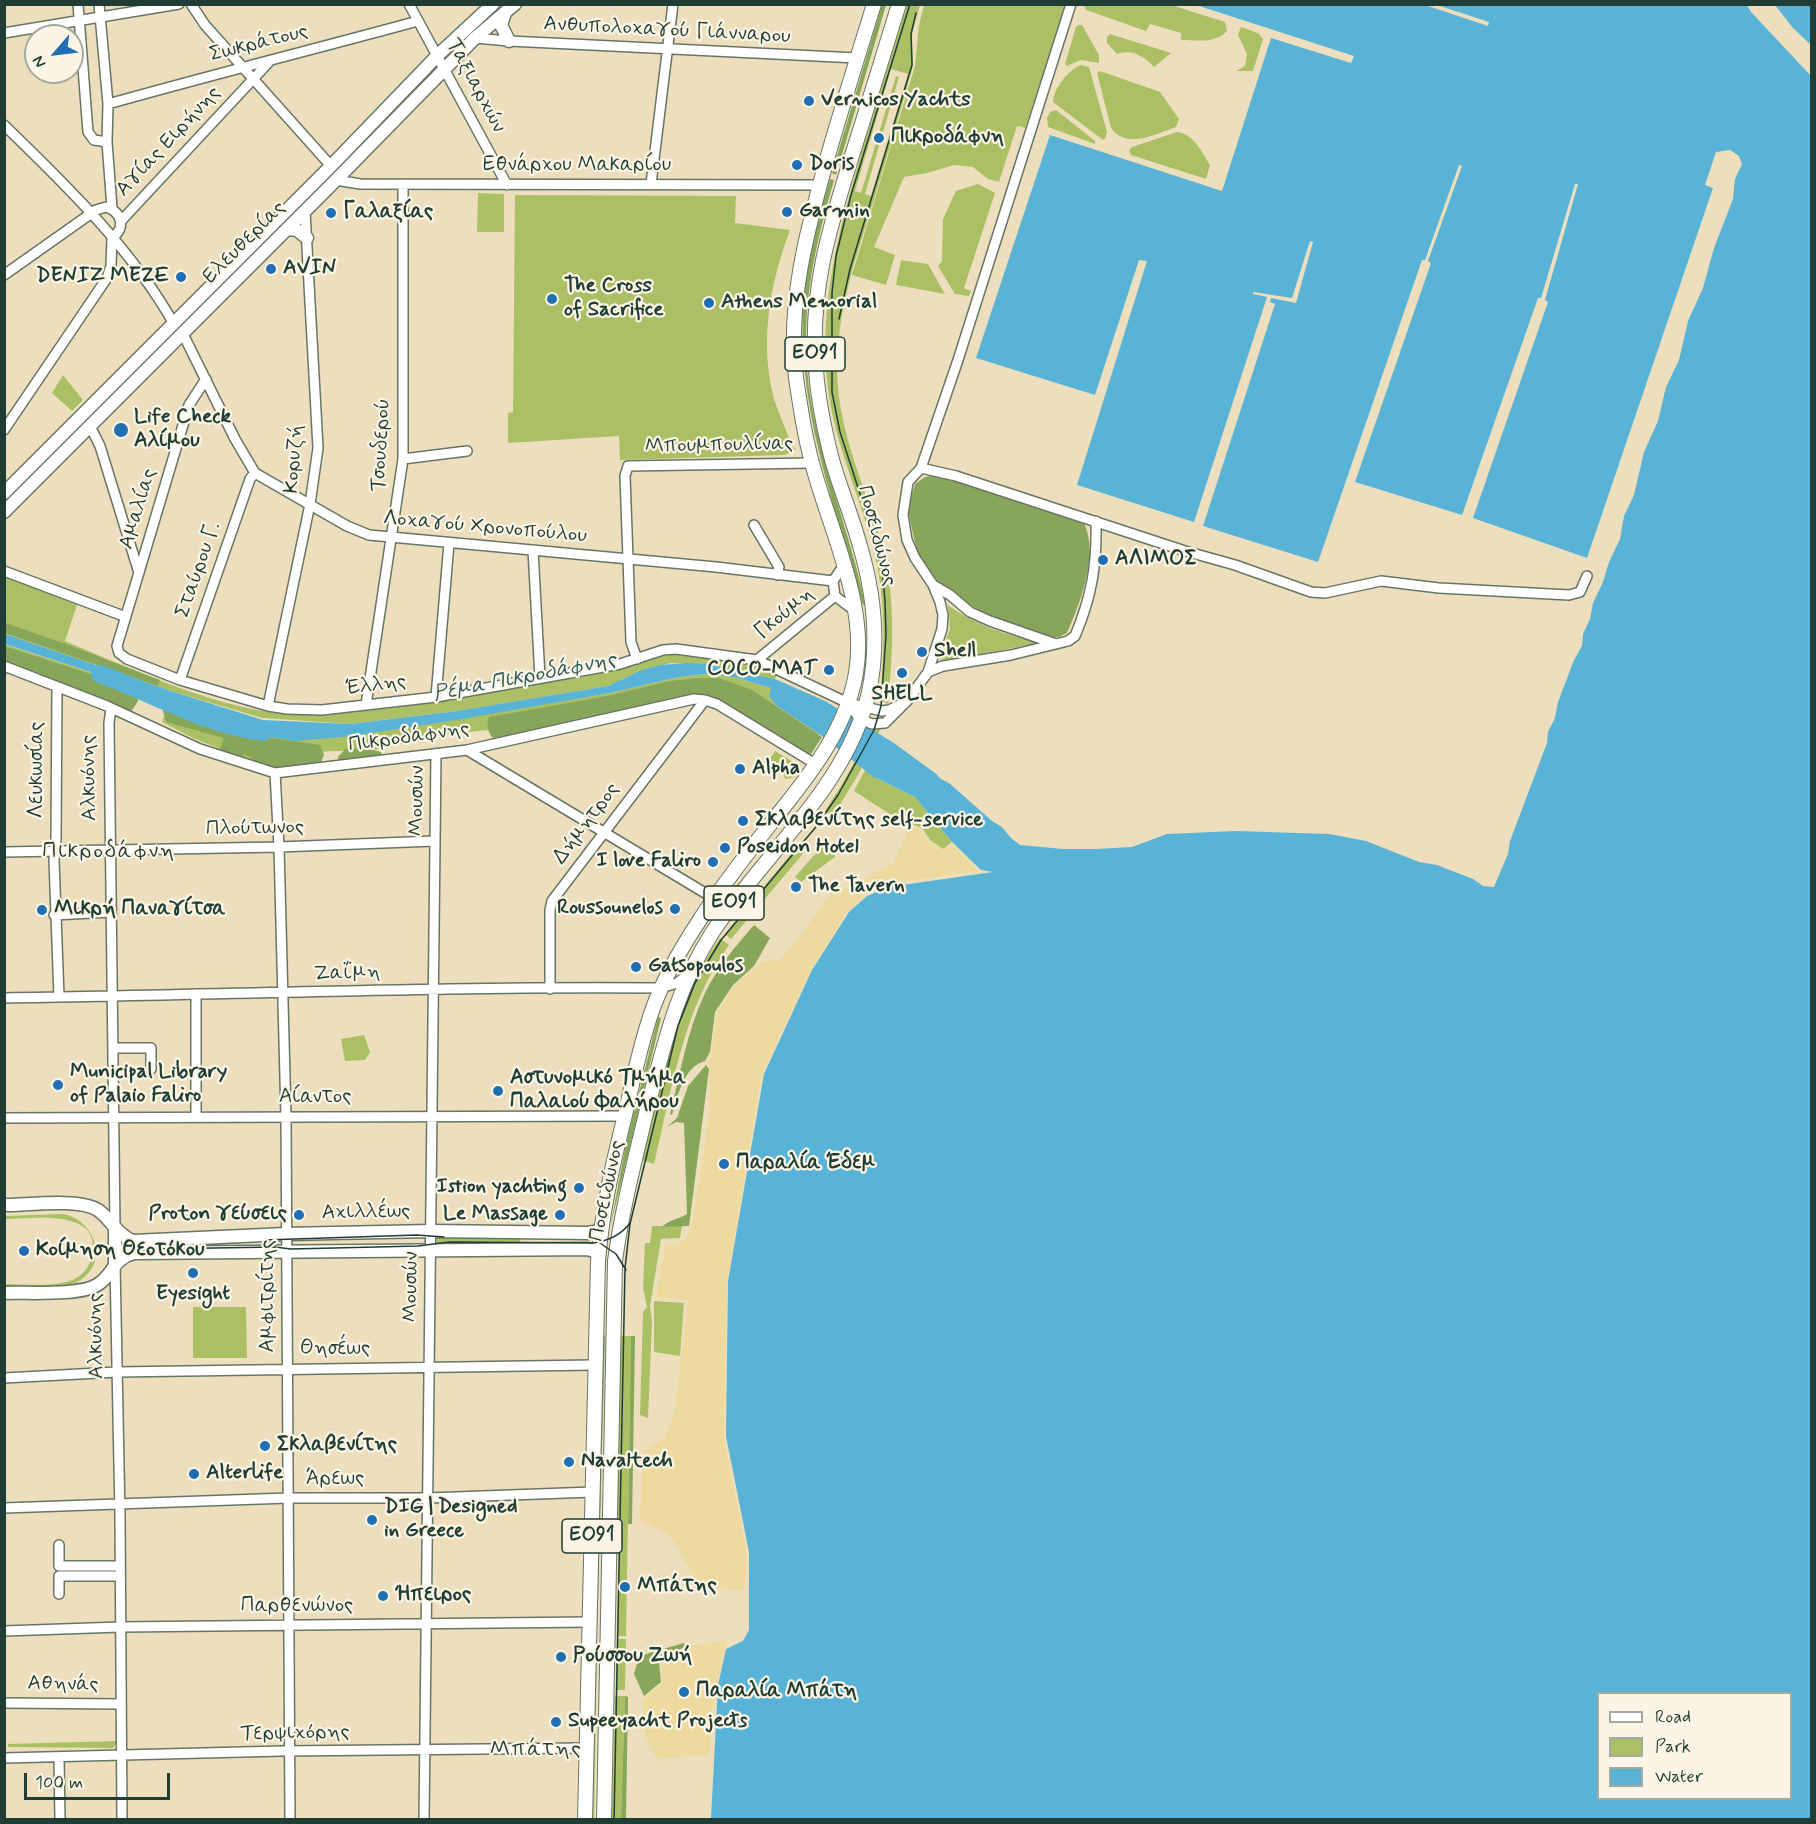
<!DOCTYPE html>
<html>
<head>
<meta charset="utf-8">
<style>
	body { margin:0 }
	#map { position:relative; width:1816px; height:1824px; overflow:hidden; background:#eddfbd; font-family:Mynerve,sans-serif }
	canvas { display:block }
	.frame { position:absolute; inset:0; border:6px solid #1f3d34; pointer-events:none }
	.legend { position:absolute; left:1597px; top:1692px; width:195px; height:108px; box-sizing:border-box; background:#fcf5e5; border:2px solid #a4ab9e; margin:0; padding:8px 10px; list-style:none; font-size:18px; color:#1f3d34 }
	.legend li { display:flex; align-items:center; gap:12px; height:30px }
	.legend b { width:30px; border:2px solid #a4ab9e }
	.north { position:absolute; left:24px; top:24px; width:60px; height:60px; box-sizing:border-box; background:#fcf5e5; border:2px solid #a4ab9e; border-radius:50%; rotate:242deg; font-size:16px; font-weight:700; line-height:24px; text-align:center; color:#1f3d34 }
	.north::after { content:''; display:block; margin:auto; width:21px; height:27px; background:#1f6fb2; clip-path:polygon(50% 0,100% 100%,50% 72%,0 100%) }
	.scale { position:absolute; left:24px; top:1773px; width:146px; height:27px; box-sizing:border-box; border:3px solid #1f3d34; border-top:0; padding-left:8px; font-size:18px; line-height:21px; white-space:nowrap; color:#1f3d34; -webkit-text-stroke:4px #fcf5e5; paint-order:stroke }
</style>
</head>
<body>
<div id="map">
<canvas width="1816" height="1824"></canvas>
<div class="frame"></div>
<ul class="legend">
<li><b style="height:8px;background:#fff"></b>Road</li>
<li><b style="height:16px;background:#abc065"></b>Park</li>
<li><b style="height:16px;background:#58b3d6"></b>Water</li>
</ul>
<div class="north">N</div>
<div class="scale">100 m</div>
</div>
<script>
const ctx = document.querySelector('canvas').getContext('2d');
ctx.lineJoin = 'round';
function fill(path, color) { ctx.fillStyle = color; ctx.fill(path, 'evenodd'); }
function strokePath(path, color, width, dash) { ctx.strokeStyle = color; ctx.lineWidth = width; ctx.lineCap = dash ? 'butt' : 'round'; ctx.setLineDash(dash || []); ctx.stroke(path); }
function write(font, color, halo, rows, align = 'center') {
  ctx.font = font + ' Mynerve,sans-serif'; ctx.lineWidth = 4.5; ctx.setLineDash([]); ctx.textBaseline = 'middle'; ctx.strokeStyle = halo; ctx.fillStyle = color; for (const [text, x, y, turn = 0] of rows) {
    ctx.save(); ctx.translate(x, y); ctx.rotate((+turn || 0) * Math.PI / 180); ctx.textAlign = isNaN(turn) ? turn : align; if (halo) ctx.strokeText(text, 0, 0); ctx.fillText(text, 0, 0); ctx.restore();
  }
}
fill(new Path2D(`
	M1084,4L1171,5L1225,22L1227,31C1215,44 1197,40 1181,40V33L1150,24L1146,31L1086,10Z
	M907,5H920L912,34L913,66C900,113 886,160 872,206C853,266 833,325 838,388C843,443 868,494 882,546C896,598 893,651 888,704L880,700C885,648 886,598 873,547C859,494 835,444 828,389C818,304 839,229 863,148C878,100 892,52 907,5ZM891,69L908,74L871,196L865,194L899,77L896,76L861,193L855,191Z
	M924,5H1066L1025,128L1017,126L999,182L988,179L973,167L954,165L927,173L904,177L874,247L895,255L886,285L852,275L915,66L919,25Z
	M1079,25H1082L1099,55V63L1081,60L1067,66L1065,64L1076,27Z
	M1241,27L1258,33L1263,39L1253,71H1236L1245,66L1247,54L1238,35Z
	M1110,34L1171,53L1154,67C1144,56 1132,49 1117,54L1107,43V37Z
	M1081,65L1089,67L1107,132L1105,139L1103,140L1053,102C1054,88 1068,70 1081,65Z
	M1100,71L1160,92L1179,119L1176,127C1156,134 1127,150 1111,128L1097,73Z
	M1056,110L1095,141V144L1048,127L1047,118L1050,112Z
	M1177,132C1194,134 1201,151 1210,165L1206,179L1131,155L1129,151L1132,147Z
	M978,184L995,193L964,288L971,291L969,296L955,294L938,266L942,261L943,219L956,191Z
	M478,193L504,194V232H477Z
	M515,195L736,196L735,223L790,230C770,283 759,342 774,399C779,415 787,431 792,447L796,448L792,452L784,455L620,460L619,436L508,443V413L513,412Z
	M901,260L928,264L945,294L896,285Z
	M63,375L83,400L72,411L52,393Z
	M5,576L77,605L65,641C130,668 206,704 276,713C307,717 340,713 371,710C469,700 565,675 661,654C700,649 742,656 778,673L775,679L705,664L671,663L639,671L608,686L457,711L349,724L262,718L174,692L5,634Z
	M948,605C977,626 999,632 1033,641L1034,644L947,660L938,659L950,629Z
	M4,644L152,692L174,704L259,735L352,736L610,693L679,677L705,674L734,677L771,688L773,701L777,706L819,734L808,750L722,697L505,734L486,730L433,736L381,749L293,753L272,769L195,739L162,722L169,702L140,690L132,710L5,659Z
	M873,728H881L858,775L833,816L825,811L841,786Z
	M775,751L793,762L797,770L795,777L785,779L782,770L776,771L766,765Z
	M865,770L878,779L915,797L952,842L943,849L930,840L922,828L896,818L854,791Z
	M799,844L806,850L731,939L725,934Z
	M824,844L835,852V857L801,882L795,877Z
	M720,938L729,945C683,1009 672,1089 654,1164L642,1160C661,1084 673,1002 720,938Z
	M364,1035L370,1052L365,1060L345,1061L341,1039Z
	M63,1214C98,1221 110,1267 75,1283C58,1291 24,1287 5,1288V1284C23,1284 52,1287 69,1281C80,1278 88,1270 91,1259C106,1207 33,1219 5,1219L4,1216Z
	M652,1226H682L680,1238L661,1239L650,1306L652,1321L648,1418L640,1415L643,1312L647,1307L643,1288L645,1243H650Z
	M437,1235L520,1236V1244L437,1245Z
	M654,1301L684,1303L680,1356L654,1352Z
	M193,1307H246L247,1358H193Z
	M620,1336H631L626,1636H617L620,1524H616Z
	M617,1639H626L625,1690H616Z
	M597,1644L594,1819L592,1820L595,1646Z
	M615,1696H625L621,1819L612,1820Z
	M117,1741L113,1748L8,1747V1744Z`), '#abc065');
fill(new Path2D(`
	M882,5H886L836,175L832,173Z
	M830,179L834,180C812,256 798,321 811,401C823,470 851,535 865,604L863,605C832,496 792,396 805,280C809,246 820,212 830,179Z
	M936,475L1084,523C1099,554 1080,604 1067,633L1059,637H1048C994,616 926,600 913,534C912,527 909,518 909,511C909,503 913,492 915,484L925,477Z
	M5,623L66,644L160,680L158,686L5,633Z
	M4,646L103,678L138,692V701L131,712L126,711L5,664Z
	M698,678H719L752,690L822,737L809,757L711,699L518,735L493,738C488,733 486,724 489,717L607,696L670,681Z
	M167,704L259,736L320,745L324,755L320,764L275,770L251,763L252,758L244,754L241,760L219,752L224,738L166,722L163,711Z
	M365,748L381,752L383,757L338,764V757L345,749Z
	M754,925L770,938L754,966L733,985L715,1012L710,1052L705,1061C683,1067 678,1096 672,1115L670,1114C680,1074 687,1031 705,993C717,968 735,947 754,925Z
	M658,1017L661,1018L610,1228L626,1144Z
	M706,1065L709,1069L689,1226L662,1227C668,1220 679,1219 687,1214L684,1123L676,1122L667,1127L677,1118L688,1086Z
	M603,1335L605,1336L597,1636V1635Z
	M631,1336H635L632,1524H628Z
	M684,1643L686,1646L659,1661L661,1682L644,1696L634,1674L639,1656Z
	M625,1696L628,1697L626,1819L621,1820Z`), '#88a65a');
fill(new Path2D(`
	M910,826L921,829L931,843L943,850L953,845L978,871L886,884L866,893L847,912L811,969L762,1073L727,1282L724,1437L747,1555L744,1590L700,1587L670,1535L640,1520L643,1451L665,1438L675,1410L688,1300L656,1297L665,1245C685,1244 688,1240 693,1221C697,1191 717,1086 708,1063L711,1057L717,1013L735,986L761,962L780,960L806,928L823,903L835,891L852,887L879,870L893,864Z
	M726,1641L711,1715L709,1755L662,1758L654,1755L645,1735L642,1700L663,1683L661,1663L692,1645Z`), '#eeda9e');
fill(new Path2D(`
	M1196,5H1425L1488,26L1489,22L1437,5H1747L1751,12L1812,77L1811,1819H711L718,1685L726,1649L743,1641L749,1630V1552L726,1436L728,1281L764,1074L812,970L849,912L867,896L888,887L993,872L981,870L952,842L915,797L872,776L822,736L777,706L769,696L771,688L734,677L705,674L679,677L610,693L462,719L352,736L295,741L259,735L174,704L152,692L5,644V634L174,692L263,720L350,724L457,711L608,686L639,671L660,665L686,663L705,664L775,679L825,701L894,743L935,773L941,779L949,783L992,821L1002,827L1011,838L1020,845L1063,849H1096L1132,847L1167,834L1236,831L1329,834L1366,841L1419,862L1437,865L1473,879L1483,886L1494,887L1508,854L1510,841L1547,743L1548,732L1555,718L1558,702L1574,660L1582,646L1583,634L1590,619L1593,603L1603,582L1609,562L1620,539L1624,516L1634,495L1644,452L1658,421L1666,387L1679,360L1688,321L1703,288L1714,248L1733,199L1735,179L1742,164L1739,156L1730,150L1716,152L1705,185L1713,188L1587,558L1473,518L1548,302L1545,300L1578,184H1575L1541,298H1538L1462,515L1355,482L1431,263L1428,261L1462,166L1459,165L1425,260H1422L1318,562L1203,526L1275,304L1270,302L1271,298L1296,303L1313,242L1310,241L1292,298L1253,292V294L1267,297L1194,522L1077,485L1147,261L1139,260L1095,395L976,358L1050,135L1222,191L1271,38L1351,63L1354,56ZM1598,1694H1790V1798H1598Z
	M1775,5H1811V45L1793,28Z`), '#58b3d6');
strokePath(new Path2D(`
	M100,674C153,693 205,725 263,732`), '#58b3d6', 18);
const minor = new Path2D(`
	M78,4L88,132L94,140L107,142
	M99,4L108,104L107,142L112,208
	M191,4L205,25L331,166
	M409,4L507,185
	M4,33L179,4
	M475,38L509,41L857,58
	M108,104C211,75 315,49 418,21
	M4,125C66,185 131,248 174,324
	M336,180L360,184L819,185
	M651,184L673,4
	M121,221L269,62
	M4,275L96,210L106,207C122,212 126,228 112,238L111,266L107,278L4,430
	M183,334L235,439L255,473L347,526L369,535L716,567L833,581
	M206,379L189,405L117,646L119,653L127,659L180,680L268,706L287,709L322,710L436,697L620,664L663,650L676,649L757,660L848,703L882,711L889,710L907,701
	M90,426L100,446L139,573
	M403,459L467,451
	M921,468L956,476L1185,551L1235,565L1311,592L1325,593L1381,581L1439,588L1569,595L1580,592L1587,576
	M754,525L779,567L777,575
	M533,550L540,678
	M844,565L833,581L835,596L855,611
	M4,571L126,617
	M933,585L950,595L970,612L990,621L1056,644
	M637,659L631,642L625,476L628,466L812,463
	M757,660L835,596
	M4,666L107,706L200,749L275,773L467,750L694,699L705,700L717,704L817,765
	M928,672L943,666L1011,655L1068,641L1075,636C1092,596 1097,564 1096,521
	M180,680L250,479L255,473
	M57,687L56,839L54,860L59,997
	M436,697L449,543
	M848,703L860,719L872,724L885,723L907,701L928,672L942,629L943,615L940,602L933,585L915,558L907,540L903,515L908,482L921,468L958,360L1071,4
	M366,705L403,459V184
	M268,706L310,504L318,448L305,211
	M111,708L109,723L115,1228
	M467,750L715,899
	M275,773L279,847L286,1117L290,1820
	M4,852L279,847L435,841
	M54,915L111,912
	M550,989V910L552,901L705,700
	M4,998C223,995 442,986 661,988L677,983L688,975
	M113,1048H151V1069
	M196,1117V994
	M4,1118L625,1116
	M115,1264L120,1516L122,1820
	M4,1378L117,1372L594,1365
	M4,1508L288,1498H428L593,1492
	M59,1545V1566H120
	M59,1594V1576H120
	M4,1631L120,1627L589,1622
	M4,1703L121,1704
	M59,1757L60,1820
	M4,1758L282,1751L586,1748
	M424,1820L436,754`);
const major = new Path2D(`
	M505,13L501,25L509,41
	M287,229L297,230L307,238
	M4,493L331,166L438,55L493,4
	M4,512L336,180L475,38L515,4
	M4,1205C28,1205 79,1198 98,1210C111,1219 117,1235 133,1241L286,1234L431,1231L588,1233L600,1231
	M115,1228V1263
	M4,1293C27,1292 79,1296 97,1285C114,1275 112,1259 134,1253L587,1249L598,1252`);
const highway = new Path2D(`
	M585,1820L598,1261C602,1211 613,1163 625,1115C633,1081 640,1045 652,1011C663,979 680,950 699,921C724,882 754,845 783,808C815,768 847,725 856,673C867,607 834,539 816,477C806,445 801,411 796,378C787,304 807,230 827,159C842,107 858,56 874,4
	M604,1820L615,1261C622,1209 635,1160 647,1109C664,1046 676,989 712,933C763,854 847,788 869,692C879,644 874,593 860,546C852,516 839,486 831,456C824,428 818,399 816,370C809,288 831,223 855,146C870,99 884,52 899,4`);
strokePath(minor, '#677664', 12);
strokePath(major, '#677664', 15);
strokePath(highway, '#677664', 16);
strokePath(minor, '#fff', 9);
strokePath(major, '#fff', 12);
strokePath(highway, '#fff', 14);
strokePath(new Path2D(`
	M839,319L850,269L912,65L911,34L916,13
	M264,1240L417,1235L444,1237
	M597,1241L616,1254L626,1270
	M134,1253L152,1249L275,1247L291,1249L418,1246L449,1242L593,1243C608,1241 621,1235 630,1223
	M614,1820L625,1268L630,1224L645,1162L678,1026L695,983L721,940L815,828L838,795L874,730L881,706L886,635L885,601L882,569L874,537L840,432L832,392V293L836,256L851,195L910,4`), '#1f3d34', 1.5);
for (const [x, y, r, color] of [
	[809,101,6,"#1f6fb2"],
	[879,138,6,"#1f6fb2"],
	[797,165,6,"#1f6fb2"],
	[787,212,6,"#1f6fb2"],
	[331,213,6,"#1f6fb2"],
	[271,269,6,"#1f6fb2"],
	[181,277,6,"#1f6fb2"],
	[552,299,6,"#1f6fb2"],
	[709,303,6,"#1f6fb2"],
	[121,430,8,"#1f6fb2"],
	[1103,560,6,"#1f6fb2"],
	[922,652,6,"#1f6fb2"],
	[829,670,6,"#1f6fb2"],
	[902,673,6,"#1f6fb2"],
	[740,769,6,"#1f6fb2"],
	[743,821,6,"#1f6fb2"],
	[725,848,6,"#1f6fb2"],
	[713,862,6,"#1f6fb2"],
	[796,887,6,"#1f6fb2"],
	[675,909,6,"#1f6fb2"],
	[42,910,6,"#1f6fb2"],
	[636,967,6,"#1f6fb2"],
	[58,1085,6,"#1f6fb2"],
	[498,1091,6,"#1f6fb2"],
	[724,1164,6,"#1f6fb2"],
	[579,1188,6,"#1f6fb2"],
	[299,1215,6,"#1f6fb2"],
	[560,1215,6,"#1f6fb2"],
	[24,1251,6,"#1f6fb2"],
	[193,1273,6,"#1f6fb2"],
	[265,1446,6,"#1f6fb2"],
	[569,1462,6,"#1f6fb2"],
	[194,1474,6,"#1f6fb2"],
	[372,1520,6,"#1f6fb2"],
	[625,1587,6,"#1f6fb2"],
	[383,1596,6,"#1f6fb2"],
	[561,1657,6,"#1f6fb2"],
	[684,1692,6,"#1f6fb2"],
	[556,1722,6,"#1f6fb2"]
]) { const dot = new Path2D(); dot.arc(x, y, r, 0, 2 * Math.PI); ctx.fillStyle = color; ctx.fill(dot); strokePath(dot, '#fcf5e5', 2); }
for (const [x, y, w] of [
	[815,354,60],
	[734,903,60],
	[592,1536,60]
]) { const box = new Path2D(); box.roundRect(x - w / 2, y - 17, w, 34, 4.5); ctx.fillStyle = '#fcf5e5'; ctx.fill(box); strokePath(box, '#1f3d34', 1.5); }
write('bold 20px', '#1f3d34', null, [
	["ΕΟ91",815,354],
	["ΕΟ91",734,903],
	["ΕΟ91",592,1536]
]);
write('21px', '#1f3d34', '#fcf5e5', [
	["Ανθυπολοχαγού Γιάνναρου",667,31,3],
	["Σωκράτους",259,44,-14],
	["Ταξιαρχών",475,86,62],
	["Αγίας Ειρήνης",169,142,-47],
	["Εθνάρχου Μακαρίου",577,166],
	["Ελευθερίας",245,243,-45],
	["Τσουδερού",382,445,-87],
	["Μπουμπουλίνας",719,446,-1],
	["Κορυζή",295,459,-86],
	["Αμαλίας",139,509,-73],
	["Λοχαγού Χρονοπούλου",485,528,5],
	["Ποσειδώνος",876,536,75],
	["Σταύρου Γ.",199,570,-71],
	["Γκούμη",785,614,-39],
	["Έλλης",376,686,-7],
	["Πικροδάφνης",409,738,-8],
	["Λευκωσίας",38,770,-90],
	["Αλκυόνης",90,778,-91],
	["Μουσών",418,801,-89],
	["Δήμητρος",587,824,-53],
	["Πλούτωνος",255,829,-1],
	["Ζαΐμη",347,974,-2],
	["Αίαντος",315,1098],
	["Ποσειδώνος",608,1191,-78],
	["Αχιλλέως",366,1213,-1],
	["Μουσών",412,1287,-89],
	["Αμφιτρίτης",269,1296,-90],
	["Αλκυόνης",97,1336,-91],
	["Θησέως",335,1350],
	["Άρεως",335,1480],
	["Παρθενώνος",297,1607],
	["Αθηνάς",63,1685,1],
	["Τερψιχόρης",295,1734,-1]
]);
write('bold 21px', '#1f3d34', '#fcf5e5', [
	["Vernicos Yachts",821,101],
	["Πικροδάφνη",891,138],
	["Doris",809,165],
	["Garmin",799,212],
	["Γαλαξίας",343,213],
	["AVIN",283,269],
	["DENIZ MEZE",169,277,"right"],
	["The Cross",564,287],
	["of Sacrifice",564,311],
	["Athens Memorial",721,303],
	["Life Check",134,418],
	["Αλίμου",134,442],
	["ΑΛΙΜΟΣ",1115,560],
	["Shell",934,652],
	["COCO-MAT",817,670,"right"],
	["SHELL",902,695,"center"],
	["Alpha",752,769],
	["Σκλαβενίτης self-service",755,821],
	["Poseidon Hotel",737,848],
	["I love Faliro",701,862,"right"],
	["The Tavern",808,887],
	["Roussounelos",663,909,"right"],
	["Μικρή Παναγίτσα",54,910],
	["Gatsopoulos",648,967],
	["Municipal Library",70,1073],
	["of Palaio Faliro",70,1097],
	["Αστυνομικό Τμήμα",510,1079],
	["Παλαιού Φαλήρου",510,1103],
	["Παραλία Έδεμ",736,1164],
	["Istion yachting",567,1188,"right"],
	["Proton γεύσεις",287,1215,"right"],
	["Le Massage",548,1215,"right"],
	["Κοίμηση Θεοτόκου",36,1251],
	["Eyesight",193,1295,"center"],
	["Σκλαβενίτης",277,1446],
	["Navaltech",581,1462],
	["Alterlife",206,1474],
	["DIG | Designed",384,1508],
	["in Greece",384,1532],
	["Μπάτης",637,1587],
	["Ήπειρος",395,1596],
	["Ρούσσου Ζωή",573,1657],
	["Παραλία Μπάτη",696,1692],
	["Supeeyacht Projects",568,1722]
], 'left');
write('italic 22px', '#2d5a5c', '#fcf5e5', [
	["Ρέμα Πικροδάφνης",525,678,-11]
]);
ctx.letterSpacing = '1.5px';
write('22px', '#1f3d34', '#fcf5e5', [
	["Πικροδάφνη",109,852],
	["Μπάτης",536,1750]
]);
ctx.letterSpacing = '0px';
</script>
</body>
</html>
